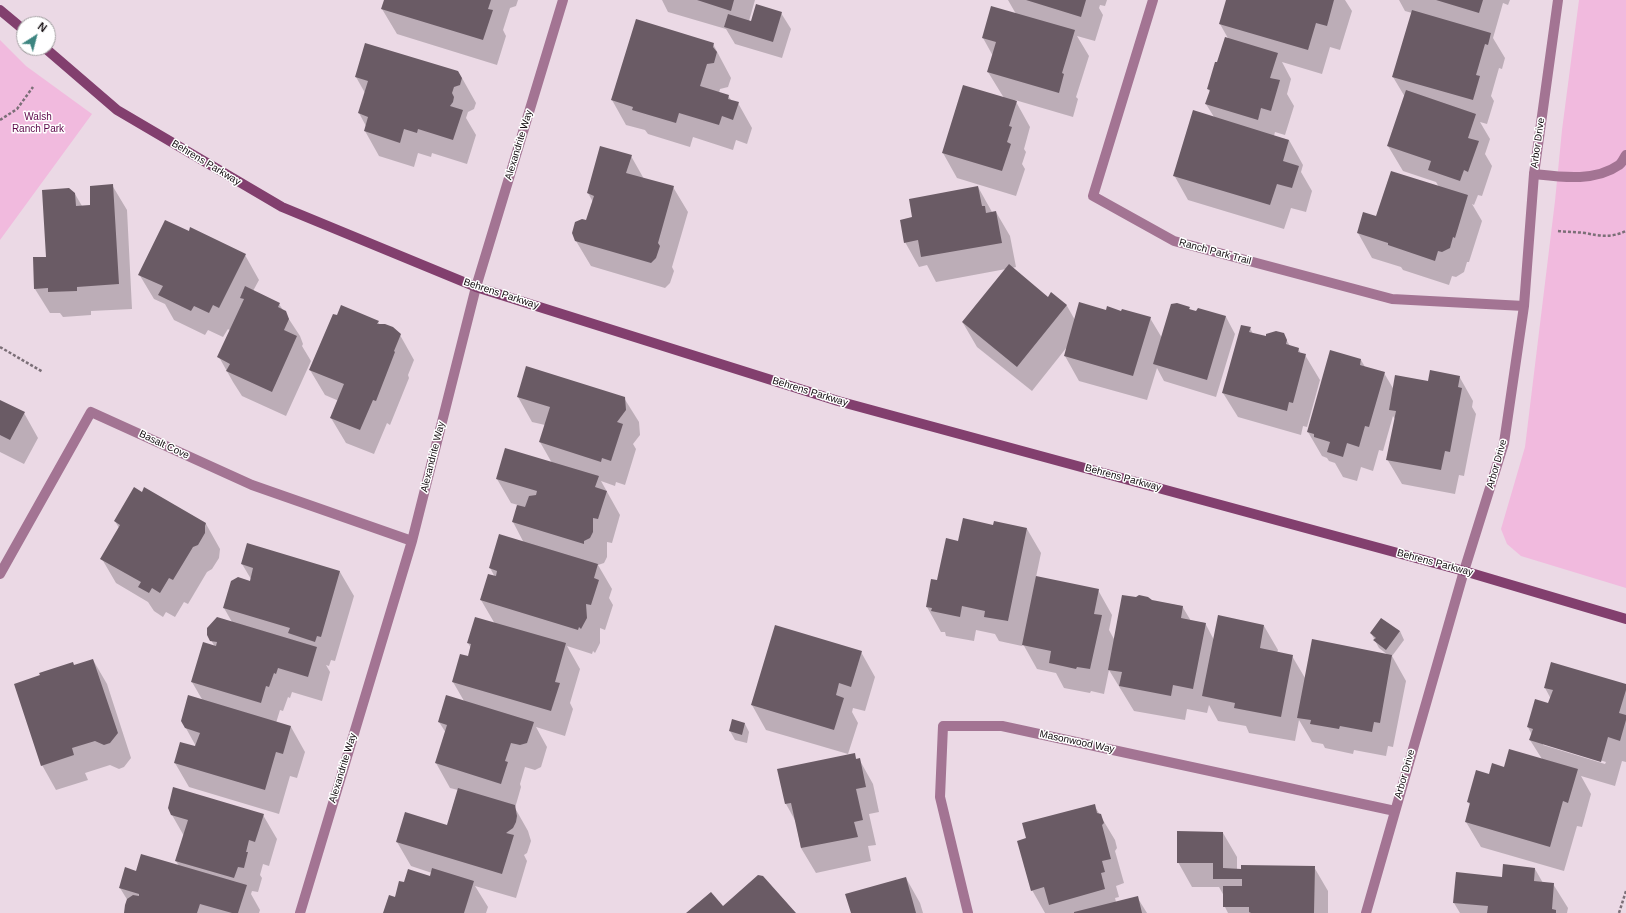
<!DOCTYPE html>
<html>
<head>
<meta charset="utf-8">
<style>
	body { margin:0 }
	#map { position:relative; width:1626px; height:913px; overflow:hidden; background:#ebd9e5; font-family:Helvetica,sans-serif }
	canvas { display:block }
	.north { position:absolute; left:16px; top:16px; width:40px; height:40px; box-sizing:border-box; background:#fff; border:1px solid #a09e9f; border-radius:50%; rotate:36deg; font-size:11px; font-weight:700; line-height:16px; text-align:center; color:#120c0f }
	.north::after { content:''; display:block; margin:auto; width:14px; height:18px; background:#3d8580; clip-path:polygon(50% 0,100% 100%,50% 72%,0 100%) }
</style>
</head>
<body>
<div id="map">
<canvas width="1626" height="913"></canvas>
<div class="north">N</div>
</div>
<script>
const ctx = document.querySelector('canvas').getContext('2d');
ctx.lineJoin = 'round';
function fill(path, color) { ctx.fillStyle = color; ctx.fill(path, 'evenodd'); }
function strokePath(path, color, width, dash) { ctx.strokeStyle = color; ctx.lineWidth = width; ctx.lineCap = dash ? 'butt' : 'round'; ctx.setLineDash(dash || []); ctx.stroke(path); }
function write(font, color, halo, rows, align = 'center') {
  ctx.font = font + ' Helvetica,sans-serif'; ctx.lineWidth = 3; ctx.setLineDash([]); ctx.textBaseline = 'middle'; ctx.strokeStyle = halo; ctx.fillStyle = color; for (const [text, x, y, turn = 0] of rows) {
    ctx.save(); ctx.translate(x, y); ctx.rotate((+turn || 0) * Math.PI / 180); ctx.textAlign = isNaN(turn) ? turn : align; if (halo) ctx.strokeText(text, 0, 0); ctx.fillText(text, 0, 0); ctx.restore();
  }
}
fill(new Path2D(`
	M1579,0H1626V588L1521,556L1507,544L1501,529L1525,447L1555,201L1562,130Z
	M0,40L26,66L92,114L0,240Z`), '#f1bade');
fill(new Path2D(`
	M385,0H518L516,6L510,8L503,30L506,36L497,65L397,34L382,9Z
	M662,0H755L749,21L752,22L781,13L791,29L782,58L735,44L726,29L668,12Z
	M1008,0H1107L1105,6L1100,5L1099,8L1103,15L1095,41L1077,36L1089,56L1076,97L1078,99L1073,117L1015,100L1030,127L1024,149L1026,152L1022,164L1025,169L1016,196L957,178L943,153L1004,98L988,72L993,56L983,38L1016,14Z
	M1227,0H1345L1352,11L1340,50L1330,47L1322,74L1282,62L1291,79L1287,94L1294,106L1285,135L1275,132L1274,136L1289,140L1303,165L1301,172L1312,191L1306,212L1291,208L1284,229L1188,200L1174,175L1214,117L1206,104L1210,92L1208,89L1229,40L1220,24Z
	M1399,0H1510L1508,5L1503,3L1493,38L1505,58L1502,69L1499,68L1491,96L1494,101L1487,124L1480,122L1490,139L1485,154L1492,166L1482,196L1478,195L1474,205L1472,204L1482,221L1469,262H1467L1464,272L1456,277L1452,276L1449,285L1403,270L1401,267L1372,258L1358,233L1377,217L1439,187L1436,182L1403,171L1388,146L1405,97L1393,77L1412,13L1405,11Z
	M713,44L731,78L728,87L720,89L719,93L728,96L732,101L738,103L752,128L747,144L736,140L733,150L693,137L690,147L648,134L645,130L626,125L612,100Z
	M366,45L462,78L476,103L474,109L468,112L466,118L476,135L467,164L432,153L431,157L418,153L414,167L379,156L365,131L366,126L359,113L365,93L356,77Z
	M631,156L644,179L673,187L688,212L672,267L674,271L670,283L665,288L591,266L576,241L587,221L593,202L588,193Z
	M112,185L127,210L132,309L91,311V315L63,317L60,313H50L35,289L47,258L75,194L82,206H91Z
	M978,187L992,212H996L1010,236L1016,267L1012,268L1048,298L1051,293L1067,306L1075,320L1107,311L1150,318L1162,338L1189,308L1191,311L1226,317L1235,334L1216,397L1164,381L1157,368L1147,400L1079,381L1065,356L1067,347L1032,391L977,347L963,323L1006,269L936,282L927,265L919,267L905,242L913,218Z
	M245,255L259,280L253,291L279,304L300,336L303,344L302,346L311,361L286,416L242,396L233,382L219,357L231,331L228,329L223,337L208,330L205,335L174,320L165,304L154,299L139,274Z
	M378,322L380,325L400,335L414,360L408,375L409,378L390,425L387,423L374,454L346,443L331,418L339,401L325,395L310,370Z
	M1250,328L1253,334L1266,338L1283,334L1290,346L1298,348L1301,354L1305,355L1320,380L1307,427L1303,426L1301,435L1238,417L1223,393Z
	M1361,360L1365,367L1384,373L1394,390L1459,376L1473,401L1472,407L1476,414L1464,476L1459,475L1455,494L1402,484L1387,459L1395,419L1393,416L1383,451L1379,450L1373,471L1361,467L1357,481L1343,477L1335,463L1329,461L1327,458L1322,456L1308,432Z
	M518,397L624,398L639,422L640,435L633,444L636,449L625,485L616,482L615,486L601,481L620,515L612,543L607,542V557L604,563L598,565L612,589L609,598L613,605L605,630L600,628V643L595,653L593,651L592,654L567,646L580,669L570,703L573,709L565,736L536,727L547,747L541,767L535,770L525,767L520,784L521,787L515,808L528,831L531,841L527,853L524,855L527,861L516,898L475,886L488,907L486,913H384L405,883L431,877L432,873L411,866L397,842L447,826L458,790L450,788L436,763L446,733L439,722L464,701L453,682L461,655L469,657L471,648L468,643L495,624L481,600L495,577L490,568L524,543L513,522L518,505L511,503L497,479L552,463L540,442L545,425L532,422Z
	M0,401L24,413L38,438L24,464L0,452Z
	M145,489L206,524L220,549L219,558L212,569L207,572L188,604L184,602L175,617L166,612L163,617L154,611L148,602L116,583L102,559L119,528L115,521Z
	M994,526L1027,529L1041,553L1036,577L1098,590L1112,615L1109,630L1114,639L1152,601L1182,606L1191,621L1205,623L1214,640L1264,626L1278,650L1277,653L1292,656L1305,678L1388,655L1379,648L1371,633L1400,631L1404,640L1392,656L1406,681L1393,747L1388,746L1386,756L1354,750L1353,754L1325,748L1323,744L1312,742L1299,720L1295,741L1249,733L1246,726L1218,721L1209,705L1207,713L1187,709L1185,720L1134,711L1109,670L1104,694L1091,691L1090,693L1064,688L1056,673L1037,669L1023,644L1022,646L999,641L995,634L976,630L974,641L946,636L945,632H941L927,607L959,542Z
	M248,544L340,572L354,596L335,661L331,660L329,666L326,665L330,672L322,701L292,692L290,698L288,697L283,711L280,710L276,723L291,727L305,752L297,778L290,776L279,814L189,787L175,763L197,748L182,721L203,701L192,682L215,647L211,640L232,622L224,608L250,582L251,579L242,564Z
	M861,652L875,677L865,711L853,708L852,712L858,723L848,754L766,730L752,705Z
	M93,660L107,684L131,758L124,767L119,769L110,765L85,773L88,780L56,790L42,765L75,666Z
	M1626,685V762L1622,761L1615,786L1581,776L1591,794L1582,827L1577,826L1564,871L1481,847L1466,822L1471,806L1468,802L1489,775L1504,768L1542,759L1530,740L1532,735L1528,727L1549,705L1551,699L1545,688ZM1543,743L1606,762L1605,764L1543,745Z
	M745,724L749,732L747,743L735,740L730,731Z
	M854,754L857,760L859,759L873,784L879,812L869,814L876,845L868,846L871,861L816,873L801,848L796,822L786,804L778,770Z
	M1094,805L1115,840L1117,848L1115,851L1124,883L1116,886L1119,897L1115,898L1116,902L1137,897L1147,913H1045L1032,890L1028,839Z
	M172,815H263L277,839L269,866L263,864L260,875L262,878L258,892L252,891L251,894L260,910L259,913H125L128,901L120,888L137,872L179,866L176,861L184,836Z
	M1223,833L1237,857V870L1314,867L1328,891V913H1228L1225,907L1224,896L1219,887H1192L1178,862Z
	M1535,869L1543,883L1553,884L1568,908L1567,913H1460L1454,903L1503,878Z
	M906,878L920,903L923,913H852Z`), '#0003');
fill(new Path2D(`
	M384,0H491L488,9L493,10L483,40L381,9Z
	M697,0H734L731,11Z
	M1026,0H1086L1081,17Z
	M1226,0H1334L1327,26L1316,23L1308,50L1219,24Z
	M1436,0H1483L1479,13Z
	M756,4L782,12L773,42L724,27L728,14L751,21Z
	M991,6L1075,30L1062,73L1064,74L1059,93L987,72L996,42L982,38Z
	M1412,10L1491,33L1488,45L1485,44L1476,75L1480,76L1473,100L1392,77Z
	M636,19L714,43L713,47L717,52L714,63L707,64L700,86L729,95L728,99L739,102L733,120L722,116L719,125L679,113L676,123L632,110L633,107L611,100Z
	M1225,37L1278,53L1270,78L1280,80L1271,111L1261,108L1258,120L1205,104L1210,90L1207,89L1215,62H1217Z
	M365,43L458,71L462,78L460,85L454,87L452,93L454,97L453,102L450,106L463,110L453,140L418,129L417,133L404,129L400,143L364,131L368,117L358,113L368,81L355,77Z
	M963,85L1017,101L1009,126L1012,127L1007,142L1011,144L1002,171L942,153Z
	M1406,90L1476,114L1468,138L1479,141L1468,172L1464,170L1460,181L1428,170L1431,161L1387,146Z
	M1193,110L1289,140L1283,161L1299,166L1292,188L1277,184L1270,205L1173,176Z
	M600,146L632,155L626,173L674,186L658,243L660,246L656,258L651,263L575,241L572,233L575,222L582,219L586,220L594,196L587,193Z
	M1391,171L1468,195L1455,238L1453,237L1450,248L1442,252L1438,251L1435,261L1388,245V243L1357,233L1363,212L1376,216Z
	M113,184L119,284L77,287V291L48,292V288L34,289L33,257H46L42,190L69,188L75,193L76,206L90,205V186Z
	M978,186L982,206H985L986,213L996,211L1002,243L921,257L918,240L904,243L900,220L912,217L909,199Z
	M165,220L189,231L190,227L246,254L219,308L213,305L209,313L194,306L191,311L158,295L163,286L138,275Z
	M1009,264L1048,297L1051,292L1067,305L1017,367L962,322Z
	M245,286L280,303L278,307L286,311L289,319L284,330L297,336L272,392L226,371L230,364L217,357L244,299L240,298Z
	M1079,302L1106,310L1107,306L1121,311L1122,309L1151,317L1133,376L1064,356Z
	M1177,303L1190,307L1189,309L1196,311L1198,308L1226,316L1207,380L1153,364L1171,304Z
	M341,305L379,321L377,324H385L393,327L401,334L394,351L395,352L376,401L373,400L360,430L330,418L344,384L309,370L333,314L337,315Z
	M1241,325L1251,327L1249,332L1266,336V334L1276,331L1284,333L1287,340L1286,344L1299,348L1298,352L1306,354L1293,403L1289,402L1287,411L1222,393Z
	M1330,350L1361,359L1360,365L1385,372L1369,427L1365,426L1359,447L1347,443L1343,457L1327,452L1330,442L1314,437V434L1307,432Z
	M526,366L625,397L626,410L617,422L623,424L611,461L602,458L601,462L539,442L550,407L517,397Z
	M1430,370L1460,376L1458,387L1462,388L1450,452L1445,451L1441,470L1386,460L1396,411L1389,410L1395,375L1428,381Z
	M0,400L25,412L10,440L0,435Z
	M505,448L599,476L595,487L607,491L598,519L593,518V532L590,538L584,541V544L512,522L517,505L525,507L529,496L536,495L537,491L496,479Z
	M134,487L142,492L144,487L206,523L205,526V533L198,545L193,547L173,580L169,578L160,593L152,588L149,593L138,587L141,582L100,559L120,525L114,521Z
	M963,518L993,525L994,521L1027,528L1008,621L984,617L985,611L962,606L960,617L931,611L932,608L926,607L931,579L937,580L946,538L958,541Z
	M499,534L598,564L594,578L599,580L591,605L586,604L587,618L581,629L579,627L578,630L480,600L488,574L496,576L497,571L489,568Z
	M247,543L340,571L321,637L317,636L315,642L288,633L290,628L223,608L231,581L238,577L250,581L253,568L241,564Z
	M1036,576L1099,589L1094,614L1102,615L1090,669L1077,667L1076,669L1049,663L1051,651L1022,645Z
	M1122,595L1136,597L1139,595L1148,597L1152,600L1183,606L1181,618L1206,623L1193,689L1173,685L1171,696L1119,686L1122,672L1108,670Z
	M1218,615L1264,625L1260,648L1293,655L1281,717L1234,708L1235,703L1202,696Z
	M217,617L317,647L308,677L278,668L276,674L274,673L269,687L266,686L261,703L191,682L203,642L216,646L217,642L210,641L207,635V628Z
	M475,617L566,643L555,682L560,683L551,711L452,682L460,654L468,656L471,644L467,643Z
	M1381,618L1400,631L1386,650L1373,640L1376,638L1370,633Z
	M775,625L862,651L851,687L839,683L836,695L844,698L834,730L751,705Z
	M1312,639L1392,655L1380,723L1374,722L1372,732L1340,726L1339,729L1310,724L1311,720L1297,718Z
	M93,659L118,733L110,743L104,745L95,741L72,748L74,755L41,766L14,684L40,675L39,673L73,662L74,665Z
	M1551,662L1626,684V690L1619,713L1626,715V720L1620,741L1608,737L1601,762L1529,740L1533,729L1527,727L1535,699L1548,703L1553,690L1544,688Z
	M188,695L291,726L283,754L276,752L265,790L174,763L180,742L195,746L200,733L185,728L181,721Z
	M446,695L534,722L527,743L520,745L511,743L505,761L508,762L501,784L435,763L447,725L438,722Z
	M732,719L745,723L742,735L729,731Z
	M1509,749L1578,769L1568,803L1563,801L1550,847L1465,822L1470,803L1467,802L1476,770L1489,774L1492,763L1504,767Z
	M855,753L856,759L860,758L866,787L856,789L863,820L854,822L858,837L801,848L791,803L785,804L777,769Z
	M173,787L264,814L255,842L249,840L246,852H248L244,868L238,867L234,878L175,861L188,820L171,815L168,808Z
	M458,788L515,805L517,816L516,822L513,828L506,833L514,835L502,874L396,842L405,812L447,825Z
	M1095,804L1097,813L1101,814L1104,823L1102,825L1111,859L1102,861L1105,872L1101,873L1105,889L1049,905L1044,887L1031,891L1017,841L1026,838L1022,823Z
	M1177,831L1223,832V868L1241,869V865L1315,866L1314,913H1251L1249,912V907H1223V886H1242V879H1213V863H1177Z
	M141,854L247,885L238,913H232L200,904L197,913H124L125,905L127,899L133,895L139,896V894L119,888L125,867L136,871Z
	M1503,864L1535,868L1534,881L1554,883L1552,909L1556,910V913H1487L1488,906L1453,903L1456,872L1502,877Z
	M432,868L474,881L464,913H383L389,895L395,897L399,881L404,882L408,869L430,876Z
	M758,875L763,876L796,913H686L711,892L723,906Z
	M906,877L916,913H851L845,894Z
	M1138,896L1142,913H1074V912Z`), '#6a5b65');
strokePath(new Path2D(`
	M0,120L17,109L33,87
	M1558,231C1567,232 1576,232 1585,233C1600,236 1611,238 1626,231
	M0,347L43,372
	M1619,913L1626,891`), '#7b6f77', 2.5, [3, 2]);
strokePath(new Path2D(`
	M1534,174C1561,177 1595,182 1619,165C1622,163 1624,158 1626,155`), '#a37493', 10);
strokePath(new Path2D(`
	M1153,0L1093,196L1174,241L1392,299L1524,306
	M0,574L91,412L252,485L412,541
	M300,913L412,541L476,287L563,0
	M968,913L940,797L943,726H1002L1395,811
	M1366,913L1464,571L1504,443L1524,306L1534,174L1558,0`), '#a37493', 10);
strokePath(new Path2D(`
	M0,10L24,30
	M45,48L117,110L282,207L476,287L838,401L1464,571L1626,619`), '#823f6e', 10);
write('10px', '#5c0749', '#fff', [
	["Walsh",38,117],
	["Ranch Park",38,129]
]);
write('10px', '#120c0f', '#fff', [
	["Arbor Drive",1538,143,-82],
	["Alexandrite Way",519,145,-73],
	["Behrens Parkway",206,163,31],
	["Ranch Park Trail",1215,252,15],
	["Behrens Parkway",501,294,18],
	["Behrens Parkway",810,392,17],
	["Basalt Cove",164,445,25],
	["Alexandrite Way",433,457,-76],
	["Arbor Drive",1497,464,-74],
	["Behrens Parkway",1123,478,15],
	["Behrens Parkway",1435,563,15],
	["Masonwood Way",1077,742,12],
	["Alexandrite Way",343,768,-73],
	["Arbor Drive",1405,774,-74]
]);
</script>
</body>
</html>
